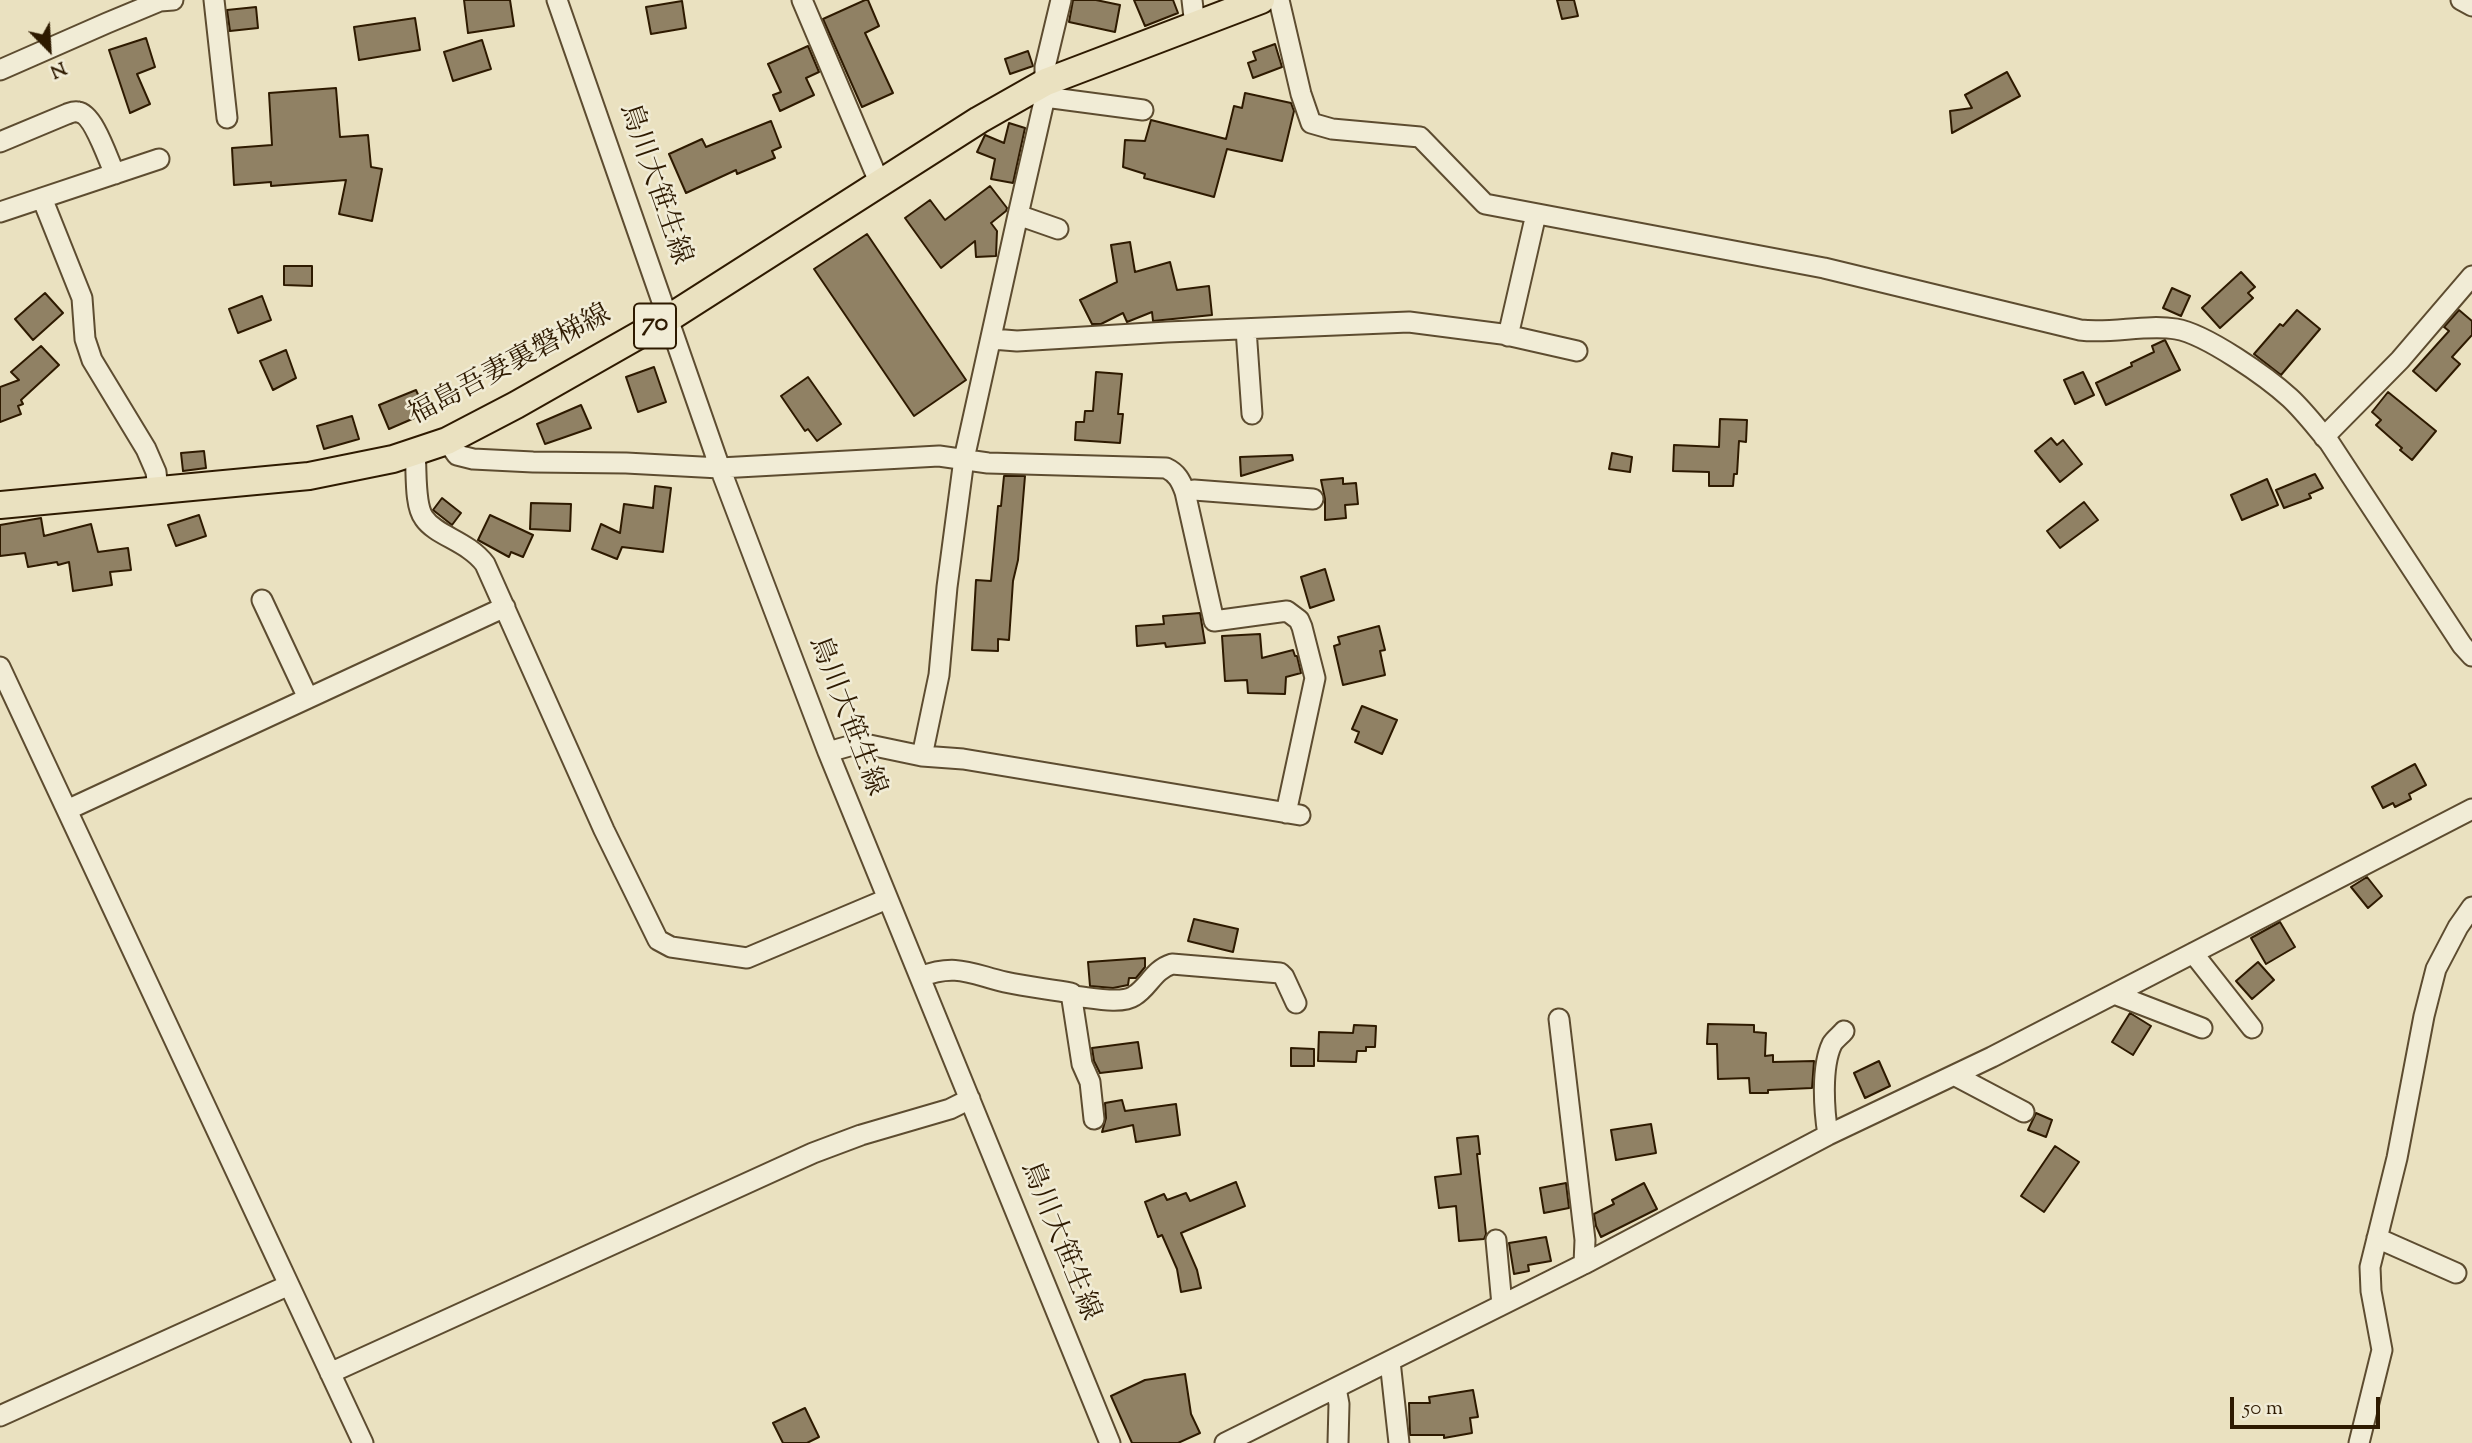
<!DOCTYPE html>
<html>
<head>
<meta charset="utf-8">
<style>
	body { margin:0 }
	#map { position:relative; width:2472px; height:1443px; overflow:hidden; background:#eae1c0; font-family:"Sorts Mill Goudy",serif }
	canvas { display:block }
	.north { position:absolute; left:14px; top:14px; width:70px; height:70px; -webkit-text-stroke:5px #f1ecd6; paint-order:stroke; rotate:156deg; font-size:19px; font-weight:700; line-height:28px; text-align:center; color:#2e1a00 }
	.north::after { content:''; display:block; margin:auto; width:24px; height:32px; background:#2e1a00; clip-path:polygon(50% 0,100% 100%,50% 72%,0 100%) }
	.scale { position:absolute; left:2230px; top:1397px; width:150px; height:32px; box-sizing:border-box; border:4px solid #2e1a00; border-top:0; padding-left:9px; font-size:21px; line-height:24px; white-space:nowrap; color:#2e1a00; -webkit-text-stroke:5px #f1ecd6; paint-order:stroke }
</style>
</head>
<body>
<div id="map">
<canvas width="2472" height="1443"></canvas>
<div class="north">N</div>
<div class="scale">50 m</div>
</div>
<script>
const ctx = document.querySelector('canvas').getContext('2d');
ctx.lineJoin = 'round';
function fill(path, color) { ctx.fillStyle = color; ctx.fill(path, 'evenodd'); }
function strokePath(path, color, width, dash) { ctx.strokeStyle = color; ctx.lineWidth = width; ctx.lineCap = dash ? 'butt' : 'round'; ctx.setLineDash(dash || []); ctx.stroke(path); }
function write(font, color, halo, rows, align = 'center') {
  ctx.font = font + ' "Sorts Mill Goudy","Noto Serif JP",serif'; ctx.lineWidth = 5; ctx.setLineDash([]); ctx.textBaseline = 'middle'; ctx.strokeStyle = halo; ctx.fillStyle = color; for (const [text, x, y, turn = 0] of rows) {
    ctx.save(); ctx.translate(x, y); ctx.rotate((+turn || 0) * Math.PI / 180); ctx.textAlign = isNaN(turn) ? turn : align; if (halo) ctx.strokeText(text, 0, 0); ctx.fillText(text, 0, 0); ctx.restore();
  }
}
const building = new Path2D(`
	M464,0H510L514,26L468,33Z
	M865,0H868L879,26L865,33L893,93L862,107L823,19Z
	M1073,0H1096L1120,5L1115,32L1069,22Z
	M1134,0H1173L1178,13L1145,26Z
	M1557,0H1574L1578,16L1562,19Z
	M682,1L686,28L651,34L646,7Z
	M256,7L258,28L230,31L227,10Z
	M415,18L420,50L359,60L354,27Z
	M146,38L155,67L137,74L150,104L130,113L109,50Z
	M482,40L491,69L453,81L444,52Z
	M1275,44L1282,67L1253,78L1248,63L1256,60L1253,52Z
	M808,46L819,72L806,78L814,95L780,111L773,95L781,92L768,64Z
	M1028,51L1033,66L1010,74L1005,59Z
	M2007,72L2020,96L1952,133L1950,111L1972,108L1965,95Z
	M336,88L340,137L368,135L371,167L382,169L372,221L339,214L346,180L271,186V182L234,185L232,148L272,145L269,93Z
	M1245,93L1291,103L1294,111L1282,161L1227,149L1214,197L1144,178L1145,174L1123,167L1125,140L1145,141L1151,120L1226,139L1234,106L1242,108Z
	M771,121L781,147L772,151L775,158L737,174L736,170L686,193L669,154L702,139L706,147Z
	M1009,123L1025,128L1013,183L991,179L995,159L977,152L985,135L1004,143Z
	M990,186L1007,208L1006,211L991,223L997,231L996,256L976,257L975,241L941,268L905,218L930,200L945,220Z
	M867,234L966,380L914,416L814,269Z
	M1130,242L1135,272L1170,262L1177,290L1209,286L1212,315L1153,321L1152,312L1127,322L1123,313L1101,324H1092L1080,300L1117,282L1111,245Z
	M284,266H312V286L284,285Z
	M2241,272L2255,287L2248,293L2253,298L2220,328L2202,308Z
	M2172,288L2190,296L2181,316L2163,308Z
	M45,293L63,313L33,340L15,319Z
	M262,296L271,320L238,333L229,309Z
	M2297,310L2320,329L2281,375L2254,354L2280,324L2283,326Z
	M2459,310L2472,321V335L2452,357L2460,364L2436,391L2413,371L2449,331L2444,327Z
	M2165,340L2180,370L2106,405L2096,383L2132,366L2131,363L2154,352L2152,346Z
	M41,346L59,365L21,400L23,404L18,406L21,414L0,422V387L19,380L11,372Z
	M286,350L296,378L273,390L260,361Z
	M654,367L666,402L638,412L626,377Z
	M1096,372L1122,374L1118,414H1123L1120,443L1075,440L1076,422H1084L1085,411H1093Z
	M2083,372L2094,395L2075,404L2064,380Z
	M808,377L841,424L817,441L808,429L805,431L781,396Z
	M416,390L426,413L389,429L379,405Z
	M2388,392L2436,431L2412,460L2400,450L2402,448L2376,425L2381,420L2372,412Z
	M581,405L591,428L545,444L537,424Z
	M352,416L359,439L324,449L317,426Z
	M1720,419L1747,420L1746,442L1739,441L1737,474H1734L1733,486H1709V472L1673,471L1674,445L1719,447Z
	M2051,438L2057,445L2063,440L2082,464L2060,482L2035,451Z
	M204,451L206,468L183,471L181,453Z
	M1612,453L1632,457L1630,472L1609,469Z
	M1292,455L1293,460L1241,476L1240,457Z
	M2315,474L2323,488L2309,494L2311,498L2284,508L2276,490Z
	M1004,476H1025L1018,560L1013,581L1009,640L998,639V651L972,650L976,580L991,581L998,506H1001Z
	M1343,478V484L1356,483L1358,504L1345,505L1346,518L1325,520V499L1321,480Z
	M2267,479L2278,505L2242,520L2231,495Z
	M655,486L671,488L663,552L622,547L617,559L592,549L601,524L620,533L624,504L653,508Z
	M442,498L461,513L452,525L433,510Z
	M2084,502L2098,520L2060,548L2047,531Z
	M531,503L571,504L570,531L530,529Z
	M199,515L206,536L176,546L168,525Z
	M490,515L533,535L523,557L511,552L509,557L478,540Z
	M41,518L44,536L91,524L98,552L128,548L131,570L110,572L112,585L73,591L69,562L58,565L57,562L28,567L25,553L0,556V525Z
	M1325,569L1334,600L1310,608L1301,577Z
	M1200,613L1205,643L1166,647L1165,643L1137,646L1136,626L1164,624L1163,616Z
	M1379,626L1385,650L1380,651L1385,675L1343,685L1334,646L1340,644L1338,637Z
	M1260,634L1262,658L1293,650L1295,656H1297L1301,673L1286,677L1285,694L1248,693L1247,680L1225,681L1222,636Z
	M1362,706L1397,720L1382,754L1355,742L1359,732L1352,729Z
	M2415,764L2426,785L2409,794L2411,799L2395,807L2393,803L2383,808L2372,787Z
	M2367,877L2382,896L2368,908L2351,887Z
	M1194,919L1238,929L1233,952L1188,941Z
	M2280,922L2295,947L2266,964L2251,938Z
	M1145,958V967L1136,978H1129L1128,985L1113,988L1090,986L1088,962Z
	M2258,962L2274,980L2252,999L2236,981Z
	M2130,1013L2151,1026L2133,1055L2112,1042Z
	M1708,1024L1754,1025V1032L1766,1033L1765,1056L1773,1055V1062L1814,1061L1812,1088L1768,1090V1093H1750L1749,1078L1718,1079L1717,1044H1707Z
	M1354,1025L1376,1026L1375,1047H1366V1051H1357L1356,1062L1318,1061L1319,1032L1353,1033Z
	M1138,1042L1142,1068L1100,1073L1094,1061L1092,1048Z
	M1291,1048L1314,1049V1066H1291Z
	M1879,1061L1890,1086L1865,1098L1854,1073Z
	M1122,1100L1125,1111L1176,1104L1180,1135L1136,1142L1133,1125L1102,1132L1106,1118L1105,1103Z
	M2036,1113L2052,1120L2046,1137L2028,1130Z
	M1651,1124L1656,1153L1616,1160L1611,1130Z
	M1478,1136L1480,1154H1477L1486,1234L1484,1239L1459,1241L1456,1206L1439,1208L1435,1177L1461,1174L1457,1138Z
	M2055,1146L2079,1162L2044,1212L2021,1196Z
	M1236,1182L1245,1206L1181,1233L1197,1270L1201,1288L1181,1292L1177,1269L1162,1235L1158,1237L1145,1202L1164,1194L1167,1200L1186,1193L1190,1201Z
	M1566,1183L1569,1208L1544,1213L1540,1188Z
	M1644,1183L1657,1209L1601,1237L1596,1226L1594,1214L1614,1204L1612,1200Z
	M1546,1237L1551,1261L1528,1265L1529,1271L1514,1274L1509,1243Z
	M1185,1374L1191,1414L1200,1433L1178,1443H1132L1111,1396L1145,1380Z
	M1473,1390L1478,1417L1470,1418L1472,1433L1444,1438V1435H1410L1409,1403H1430L1429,1397Z
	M805,1408L819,1437L807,1443H783L773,1423Z`);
fill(building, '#908164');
strokePath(building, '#2e1a00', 2);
const minor = new Path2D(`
	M214,0L227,118
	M557,0L720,468L828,752L1110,1443
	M802,0L880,184
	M1192,0L1195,26
	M1279,0L1301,94L1311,123L1332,129L1420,137L1485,204L1824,268L2080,330C2112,334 2145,324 2176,329C2206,334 2267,377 2290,398C2304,411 2316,427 2329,442L2462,645L2472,656
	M2461,0L2472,6
	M0,70L107,23L160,1L173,0
	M1045,97L1143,110
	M0,142L67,114C70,113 74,111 78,112C94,114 108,160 115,174
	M42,198L82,298L85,339L92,360L146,449L156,472L158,490
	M0,212L159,159
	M1018,215L1045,97V67L1061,0
	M1246,329L1252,414
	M1508,336L1536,214
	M992,339L1017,341L1167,332L1409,322L1502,334L1577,351
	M2324,437L2400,360L2472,276
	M447,441L457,455L473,459L533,462L626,463L720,468L939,456L988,463L1166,468C1177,473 1181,481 1185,492L1214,621L1287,611L1299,620L1302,627L1315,678L1286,813
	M415,453C417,470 414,505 424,518C436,536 468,541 485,564L604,830L658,940L671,947L747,958L887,899
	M1185,492L1194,490L1313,499
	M262,600L308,698
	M0,667L363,1443
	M828,752L860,743L922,756L939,675L947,587L964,459L1018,215L1058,229
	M922,756L963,759L1300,815
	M67,810L505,607
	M2193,953L2252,1028
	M920,977C956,963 971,974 1005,982C1027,987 1049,989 1071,993L1082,1064L1090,1082L1094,1119
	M2114,994L2202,1028
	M1072,996C1088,997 1121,1005 1134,996C1149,987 1153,970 1172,964L1280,973L1284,977L1296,1003
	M1559,1019L1585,1240L1584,1264
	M1954,1075L2024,1112
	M1828,1135C1824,1110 1821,1067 1832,1044C1835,1039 1841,1035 1844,1031
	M2377,1238L2456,1273
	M1496,1240L1502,1305
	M1390,1361L1399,1443
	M330,1373L813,1153L861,1135L950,1109L970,1099
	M1336,1388L1339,1404L1338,1443
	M0,1416L289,1285
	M1225,1443L1584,1264L1828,1135L1992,1057L2472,809
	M2359,1443L2382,1350L2371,1291L2370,1267L2397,1158L2424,1016L2436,969L2458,927L2472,907`);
const major = new Path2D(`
	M0,505L309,476L393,459L447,441L516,405L669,318L979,120L1046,82L1261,0`);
strokePath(minor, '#5d4c30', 23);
strokePath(major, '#2e1a00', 30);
strokePath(minor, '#f1ecd6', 19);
strokePath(major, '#eae1c0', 26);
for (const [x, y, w] of [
	[655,326,42]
]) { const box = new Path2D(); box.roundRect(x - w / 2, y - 22.5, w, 45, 5); ctx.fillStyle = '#f1ecd6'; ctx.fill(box); strokePath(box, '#2e1a00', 2); }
write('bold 26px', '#2e1a00', null, [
	["70",655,326]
]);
write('28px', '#2e1a00', '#f1ecd6', [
	["鳥川大笹生線",653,185,71],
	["福島吾妻裏磐梯線",511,367,-28],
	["鳥川大笹生線",845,717,69],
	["鳥川大笹生線",1058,1242,68]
]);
</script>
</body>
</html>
